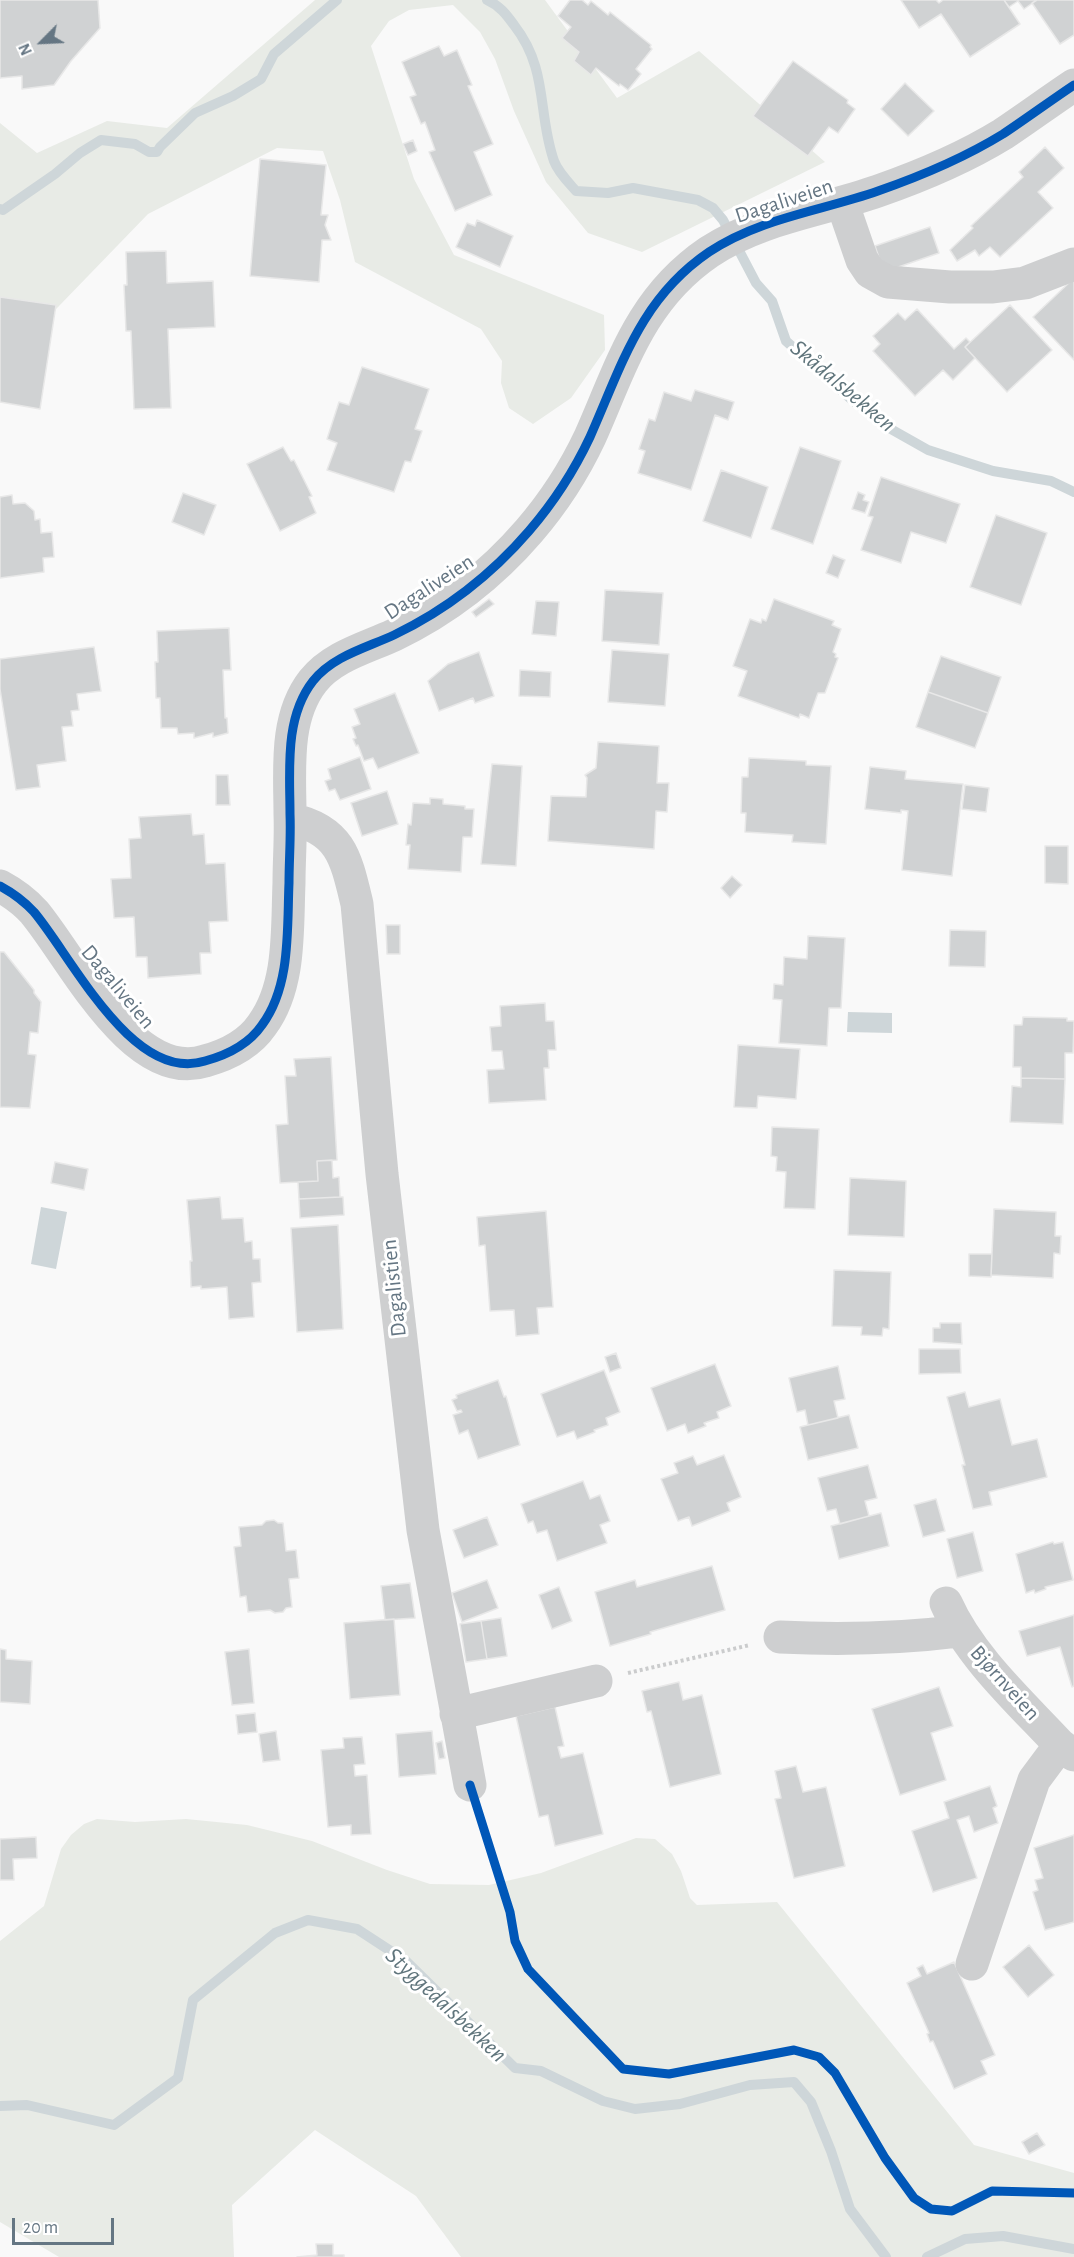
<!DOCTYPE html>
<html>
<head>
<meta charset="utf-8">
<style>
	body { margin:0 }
	#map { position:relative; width:1074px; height:2257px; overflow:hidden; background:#f9f9f9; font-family:"Alegreya Sans",sans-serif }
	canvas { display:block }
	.north { position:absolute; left:12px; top:12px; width:60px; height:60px; -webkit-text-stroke:4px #fff; paint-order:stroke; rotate:246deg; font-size:16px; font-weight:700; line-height:24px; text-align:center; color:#657683 }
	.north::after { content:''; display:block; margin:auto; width:21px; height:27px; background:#657683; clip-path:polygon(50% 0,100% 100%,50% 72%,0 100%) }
	.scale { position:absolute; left:12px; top:2218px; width:102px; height:27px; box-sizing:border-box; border:3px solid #657683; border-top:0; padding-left:8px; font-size:18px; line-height:21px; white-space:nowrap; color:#657683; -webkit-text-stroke:4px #fff; paint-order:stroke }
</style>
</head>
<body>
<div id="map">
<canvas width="1074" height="2257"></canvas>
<div class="north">N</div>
<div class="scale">20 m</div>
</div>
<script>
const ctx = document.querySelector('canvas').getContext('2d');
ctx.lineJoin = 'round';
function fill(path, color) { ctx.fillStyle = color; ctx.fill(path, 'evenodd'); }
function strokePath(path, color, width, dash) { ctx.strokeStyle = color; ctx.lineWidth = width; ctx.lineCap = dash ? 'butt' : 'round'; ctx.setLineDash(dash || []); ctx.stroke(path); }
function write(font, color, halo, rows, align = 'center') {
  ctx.font = font + ' "Alegreya Sans",sans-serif'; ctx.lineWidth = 6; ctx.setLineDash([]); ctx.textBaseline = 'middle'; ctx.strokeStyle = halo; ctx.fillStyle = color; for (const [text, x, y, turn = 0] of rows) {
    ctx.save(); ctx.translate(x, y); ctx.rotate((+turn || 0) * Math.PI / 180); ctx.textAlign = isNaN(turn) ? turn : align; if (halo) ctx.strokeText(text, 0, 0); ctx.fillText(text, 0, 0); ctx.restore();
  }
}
fill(new Path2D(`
	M315,0H545L617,98L699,51L825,162L642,252L588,233L546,182L514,111L495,59L480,32L453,5L409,10L389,21L371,46L414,179L454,255L604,315L605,350L571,398L533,424L509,408L501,383L502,361L481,329L355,262L340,200L323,151L277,148L148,214L0,367V123L37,153L107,121L167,128Z
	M97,1819L135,1822L186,1819L247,1825L312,1841L387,1870L430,1884L489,1885L541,1873L636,1838L655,1839L672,1854L681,1871L690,1898L697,1905L777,1902L974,2145L1074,2173V2257H461L416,2196L315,2130L232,2205L234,2257H59L0,2222V1941L44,1906L61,1849L71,1835L84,1824Z`), '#e8ebe6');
fill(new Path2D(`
	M848,1012L892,1013V1033L847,1032Z
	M41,1207L67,1212L56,1269L31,1264Z`), '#ced6d9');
strokePath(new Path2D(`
	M487,0C500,6 506,14 514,25C549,70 537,112 554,161C558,172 568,182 576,191L608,193L633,188L698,200L713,208L723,220L756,283L772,301L786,341L851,399L889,428L928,450L993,471L1051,481L1074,492
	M0,209L3,210L55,174L80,153L101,140L135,144L149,152H157L160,147L195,113L233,96L261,79L274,54L337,0
	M0,2106L27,2105L114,2125L178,2078L193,2000L275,1933L308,1920L357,1929L406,1961L515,2068L541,2071L603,2101L635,2109L680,2104L750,2085L794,2082L811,2102L831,2151L850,2209L886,2257
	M927,2257L965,2239L1003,2236L1074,2249`), '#ced6d9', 10);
const building = new Path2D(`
	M0,0H98L100,28L71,61L54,85L22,89V76L0,78Z
	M570,0H582L588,5L591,1L608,15L610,12L651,45L650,47L652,49L636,69L641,74L628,90L620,84L619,86L596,68L591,75L574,61L579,52L562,38L571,27L558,16Z
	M901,0H936L939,3L943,0H1004L1020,24L970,57L941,14L919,28Z
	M1004,0H1037L1024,9L1018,1L1009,7Z
	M1037,0H1074V35L1060,44L1032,3Z
	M439,46L444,56L457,50L472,85L468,86L493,144L474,152L492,195L455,211L429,152L435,150L425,122L421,124L410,97L416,95L402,62Z
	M793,61L848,100L847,103L855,109L838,133L829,127L808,156L753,116Z
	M905,83L934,111L908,136L881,109Z
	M413,140L417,151L408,155L403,144Z
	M1045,147L1064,168L1038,192L1053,208L1000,257L990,247L979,256L975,250L957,261L950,250L973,228L971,226L1023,177L1019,172Z
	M260,159L326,165L321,215H328L325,225L331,240H322L319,282L250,276Z
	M477,220L513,236L500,267L456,247L467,223L475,226Z
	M930,227L939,253L884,272L875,246Z
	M166,251L167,283L213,281L215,327L168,329L171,408L134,409L131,331H126L124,285H127L126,252Z
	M1074,278V360L1033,317Z
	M0,297L56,305L40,409L0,402Z
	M1010,305L1052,350L1007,392L965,347Z
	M917,309L954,349L966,338L970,342L965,347L975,358L953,380L943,370L915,396L873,351L880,344L873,336L898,313L905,320Z
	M362,367L429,389L415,429L422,431L411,462L405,461L394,492L327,470L337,443L327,439L339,402L349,405Z
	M695,390L734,402L728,420L715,415L691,490L638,473L645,451L639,449L649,419L655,421L664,392L691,401Z
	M283,447L291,461L294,460L312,496L309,497L316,513L280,531L247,464Z
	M800,447L841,461L813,544L771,529Z
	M721,470L768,487L751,538L703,521Z
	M881,477L960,504L946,543L911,532L901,563L861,550L873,517L868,516Z
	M858,492L865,495L863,500L869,502L865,513L852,509Z
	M183,493L216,505L204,535L172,522Z
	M12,495L13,504L25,503L34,511L35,520L40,519L41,533L52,532L54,557L43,558L44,572L0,578V497Z
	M996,515L1047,533L1021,605L970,587Z
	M833,555L845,560L838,578L826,573Z
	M605,590L663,593L659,645L602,641Z
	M489,599L494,604L476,617L472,612Z
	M774,599L834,621L832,625L841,629L833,652L836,654L835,657L838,658L825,693H818L809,718L800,714L799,718L738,696L747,671L733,666L750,619L761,623L762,619L766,621Z
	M536,601L559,602L556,636L532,634Z
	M229,628L231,670H223L225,718H227L228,733L213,737V733L194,738V733L178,734L177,728H161L160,698H156L155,662H158L157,631Z
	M94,647L101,691L77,694L79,710L71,711L73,726L62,727L66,761L37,765L40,787L16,790L0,689V659Z
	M612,650L669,654L665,706L608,702Z
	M479,652L494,696L475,703L473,698L439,711L428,681L448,664Z
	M941,656L1001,677L988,713L928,692Z
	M520,670L551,672L550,697L519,696Z
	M928,692L988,713L975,748L916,727Z
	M395,693L419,753L378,769L373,758L364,761L358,745L356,746L353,739L356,738L352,727L360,724L354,709Z
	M598,742L659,746L657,783H669L668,797L667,812L656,811L654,849L548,841L551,796L586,797L587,778L585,775L596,768Z
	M360,757L371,789L340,800L335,789L329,791L325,781L331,779L328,769Z
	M749,758L806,761V765L831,766L826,844L792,842L793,835L745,832L746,813H741L742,777H748Z
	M492,764L522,766L516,866L481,864Z
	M870,767L906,771L905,779L963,784L952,876L902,870L908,811L901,810V813L865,809Z
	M216,775H228L230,805H216Z
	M965,785L989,788L986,812L962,809Z
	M387,791L398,824L362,836L351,803Z
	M430,798L443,799V804L465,806V809H474L472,837H463L461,872L408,869L410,845H406L408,824L411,825L413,803L430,804Z
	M191,814L193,835L204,834L206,864L225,863L228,921L209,922L211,953H200L201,974L148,978L147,957H136L134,917L114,918L111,879L131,878L129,839L141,838L139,817Z
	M1045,846H1068V884L1045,883Z
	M732,876L742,885L730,898L721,888Z
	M386,925H400V954H387Z
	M950,930L986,931L985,967L949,966Z
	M808,936L845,938L841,1008H829L827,1046L779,1043L782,1000L773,999L774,984L783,985L784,957L807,959Z
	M0,952H4L34,990V993L41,1002L38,1033L30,1032L28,1054L36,1055L30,1108L0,1107Z
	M545,1003L546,1021H554L556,1050H548L549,1068H544L546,1100L489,1103L487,1070L504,1069L502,1051H492L490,1027L501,1026L500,1006Z
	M1023,1017L1067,1018V1021H1074L1073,1053H1065V1079L1021,1078V1067H1013L1014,1025H1022Z
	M738,1045L800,1049L796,1099L758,1096L757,1108L734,1107Z
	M331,1057L337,1160L317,1161L318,1181L280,1183L276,1125L288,1124L285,1076H296L294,1059Z
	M1021,1078L1065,1079L1063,1124L1010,1122L1012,1086L1021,1087Z
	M772,1127L819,1129L815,1209L784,1208L786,1172L776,1171L777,1157L771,1156Z
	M332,1160L333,1178L339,1177L340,1197L299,1199L298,1182L318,1181L317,1161Z
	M55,1162L88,1169L84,1190L51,1183Z
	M850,1178L906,1181L904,1237L848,1235Z
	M220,1197L222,1219L243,1218L245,1242L252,1241L253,1259H260L261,1282L252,1283L254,1317L229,1319L227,1287L201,1289V1286L191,1287L190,1261H192L187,1200Z
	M340,1197H343L344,1215L300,1218L299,1199Z
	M994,1209L1056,1212L1055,1236H1061L1060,1254L1054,1253L1053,1278L991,1275Z
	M546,1211L553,1307L537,1308L539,1334L516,1336L514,1310L490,1311L485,1245L479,1246L477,1217Z
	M338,1225L343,1329L297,1332L291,1228Z
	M969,1254H992L991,1277L969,1276Z
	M834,1270L891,1272L889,1329L883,1328L882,1336L861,1335L862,1327L832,1326Z
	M940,1323H961L962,1344L933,1342V1328H940Z
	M919,1349H960L961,1373L919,1374Z
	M616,1353L621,1368L610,1372L605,1357Z
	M715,1364L731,1406L717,1412L719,1418L704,1423L706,1426L688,1433L685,1424L667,1431L651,1388Z
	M838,1366L845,1399L834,1401L838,1418L808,1425L805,1410L797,1412L789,1378Z
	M604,1370L620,1412L606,1418L608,1425L594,1430L595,1432L577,1439L574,1431L557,1437L541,1394Z
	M498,1380L504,1397L506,1396L520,1445L478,1459L468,1430L459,1434L453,1415L462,1412L461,1410L457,1411L452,1400L457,1398L456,1395Z
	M965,1392L969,1407L1000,1399L1012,1445L1037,1439L1047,1477L989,1492L992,1505L973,1509L962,1465H965L947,1397Z
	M849,1415L858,1448L808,1460L800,1427Z
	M724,1455L741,1497L727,1503L730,1511L692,1526L689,1517L678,1521L661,1479L678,1473L674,1463L693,1456L697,1465Z
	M868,1465L877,1498L865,1501L869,1516L840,1524L836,1509L827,1511L818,1478Z
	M583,1481L590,1499L600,1495L610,1521L600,1525L607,1543L557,1561L547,1530L537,1533L533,1521L528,1523L521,1504Z
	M936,1499L945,1531L923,1537L914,1505Z
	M881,1513L889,1546L839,1559L831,1526Z
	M487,1517L498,1545L464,1558L453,1530Z
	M274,1520L278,1523H283L286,1551L296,1550L299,1578L289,1579L292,1607L286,1608L283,1612L275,1613L270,1610L248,1612L246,1596L240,1597L234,1547L241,1546L239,1527L262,1525L266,1521Z
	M973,1532L983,1571L957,1578L947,1539Z
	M1053,1542L1054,1544L1063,1542L1073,1580L1045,1587L1046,1589L1035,1593L1034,1590L1026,1593L1016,1554Z
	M712,1566L725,1610L650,1632L651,1634L610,1646L595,1592L635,1580L637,1587Z
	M487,1580L498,1608L462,1622L452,1593Z
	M410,1583L415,1618L385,1620L381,1586Z
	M559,1587L572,1621L552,1629L539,1595Z
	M1074,1615V1686L1072,1687L1060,1647L1027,1656L1019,1631Z
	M501,1618L507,1656L487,1659L481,1621Z
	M394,1619L400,1695L350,1699L344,1623Z
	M481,1621L487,1659L466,1662L460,1624Z
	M0,1649L6,1650V1659L32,1661L30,1704L0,1702Z
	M249,1649L254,1703L232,1705L225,1652Z
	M679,1682L683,1700L702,1695L721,1774L670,1787L651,1711L647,1712L642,1691Z
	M939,1687L953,1726L931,1733L946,1780L900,1795L872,1709Z
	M555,1707L564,1746L558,1747L561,1758L583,1753L603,1834L555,1846L548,1815L539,1817L516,1716Z
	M255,1713L257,1732L238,1734L236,1715Z
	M276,1731L280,1760L263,1762L259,1734Z
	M432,1731L436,1774L399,1777L396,1734Z
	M362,1737L365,1764L354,1765L355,1776L367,1775L371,1834L351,1835V1825L328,1827L321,1750L344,1748L343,1738Z
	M442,1741L445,1758L439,1759L436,1743Z
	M796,1766L803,1792L826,1787L845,1866L794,1878L775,1799L781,1798L775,1771Z
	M990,1786L997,1806L993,1808L998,1823L974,1832L969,1816L957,1820L977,1878L933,1892L912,1831L949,1818L944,1802Z
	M1074,1835V1922L1045,1930L1033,1892L1038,1890L1035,1880L1043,1878L1034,1848Z
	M36,1837L37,1858L13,1859L14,1880H0V1839Z
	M1029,1945L1054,1975L1028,1997L1003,1967Z
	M954,1962L995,2055L981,2061L987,2074L954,2089L933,2041L930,2042L927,2034L929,2033L907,1983L921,1976L917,1968L923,1965L927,1974Z
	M1037,2133L1045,2145L1029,2154L1022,2142Z
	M316,2244H333V2255H344V2257H297L317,2255Z`);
fill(building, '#d0d2d3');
strokePath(building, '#e8e8e8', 1.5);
strokePath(new Path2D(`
	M628,1673L750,1645`), '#cbcccd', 4, [3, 3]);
strokePath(new Path2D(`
	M842,202L862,260L870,272L888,282L950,287H993L1025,283L1074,264
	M291,819C341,830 346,858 357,904L382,1174L423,1530L470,1785
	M0,886C13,893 24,901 34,912C72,957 133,1084 205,1061C227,1055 249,1044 262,1025C291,986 287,929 289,883C289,860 291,837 290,814C290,771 284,718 313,681C333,656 366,648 394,635C446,610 492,574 529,531C554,502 574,471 590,437C622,365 640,299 709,252C760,218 821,211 878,191C921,176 964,158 1003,134C1027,118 1050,101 1074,85
	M946,1603C970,1657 1020,1702 1060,1745L1074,1755
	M780,1637C843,1640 897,1639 960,1631
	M456,1714L596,1681
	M972,1964L1034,1780L1060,1745`), '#cecfd0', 33);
strokePath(new Path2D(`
	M0,886C13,893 24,901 34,912C72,957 133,1084 205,1061C227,1055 249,1044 262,1025C291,986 287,929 289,883C289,860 291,837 290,814C290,771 284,718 313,681C333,656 366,648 394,635C446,610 492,574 529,531C554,502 574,471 590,437C622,365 640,299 709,252C760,218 821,211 878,191C921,176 964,158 1003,134C1027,118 1050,101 1074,85
	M470,1785L510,1912L515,1941L528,1969L623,2069L669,2074L794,2050L819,2057L835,2073L885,2158L914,2198L931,2209L952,2211L992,2191L1074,2193`), '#0057b8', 9);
write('22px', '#657683', '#fff', [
	["Dagaliveien",784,201,-18],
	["Dagaliveien",429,587,-33],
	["Dagaliveien",118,987,50],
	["Dagalistien",394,1288,-96],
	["Bjørnveien",1005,1683,48]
]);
write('italic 24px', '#60757c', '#fff', [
	["Skådalsbekken",843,386,40],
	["Styggedalsbekken",446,2005,43]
]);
</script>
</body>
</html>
